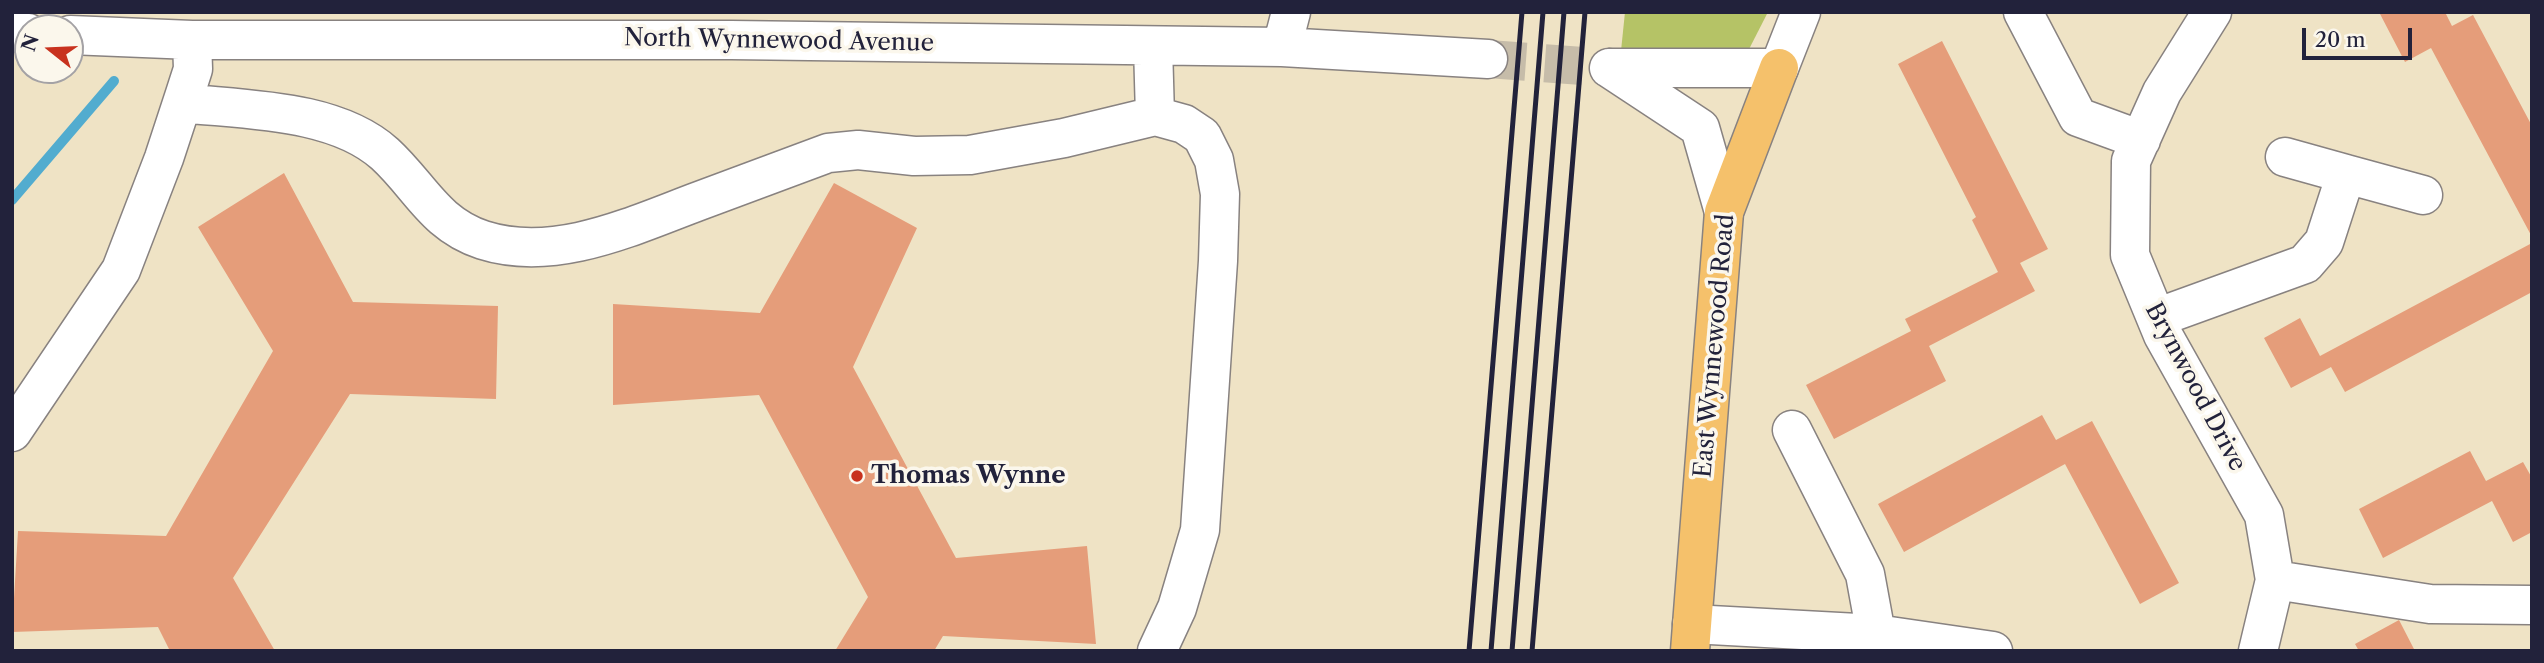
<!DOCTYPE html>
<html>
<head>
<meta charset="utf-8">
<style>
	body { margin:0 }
	#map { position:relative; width:2544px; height:663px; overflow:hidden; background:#efe3c5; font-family:"Libre Caslon Text",serif }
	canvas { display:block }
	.frame { position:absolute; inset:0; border:14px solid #22223b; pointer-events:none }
	.north { position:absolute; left:14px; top:14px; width:70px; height:70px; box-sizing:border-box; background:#fbf7ec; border:2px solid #a4a2a5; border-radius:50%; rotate:288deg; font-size:19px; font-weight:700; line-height:28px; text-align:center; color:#22223b }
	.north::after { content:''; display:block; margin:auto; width:24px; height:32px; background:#c8321e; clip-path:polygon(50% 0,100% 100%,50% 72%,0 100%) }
	.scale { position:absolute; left:2302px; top:28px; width:110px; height:32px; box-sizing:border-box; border:4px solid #22223b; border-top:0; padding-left:9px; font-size:21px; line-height:24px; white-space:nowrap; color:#22223b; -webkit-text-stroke:5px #fbf7ec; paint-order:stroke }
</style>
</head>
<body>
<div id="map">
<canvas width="2544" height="663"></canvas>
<div class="frame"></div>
<div class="north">N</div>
<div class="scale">20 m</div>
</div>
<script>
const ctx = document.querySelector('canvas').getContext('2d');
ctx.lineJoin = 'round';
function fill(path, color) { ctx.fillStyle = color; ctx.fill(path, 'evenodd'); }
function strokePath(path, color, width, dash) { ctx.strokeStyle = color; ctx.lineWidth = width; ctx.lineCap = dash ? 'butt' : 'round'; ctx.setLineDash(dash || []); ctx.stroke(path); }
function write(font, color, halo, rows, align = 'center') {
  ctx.font = font + ' "Libre Caslon Text",serif'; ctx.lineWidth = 7; ctx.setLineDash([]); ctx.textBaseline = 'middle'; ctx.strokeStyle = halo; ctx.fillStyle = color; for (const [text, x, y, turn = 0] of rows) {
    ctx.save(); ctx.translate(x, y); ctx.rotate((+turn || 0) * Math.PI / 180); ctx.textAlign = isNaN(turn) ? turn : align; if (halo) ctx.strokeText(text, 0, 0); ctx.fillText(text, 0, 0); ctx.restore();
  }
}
fill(new Path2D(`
	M1625,12H1768L1745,57L1621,51Z`), '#b5c366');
strokePath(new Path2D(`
	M12,200L114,81`), '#52accf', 10);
fill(new Path2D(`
	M2379,12H2445L2452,26L2473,15L2532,126V237L2431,48L2405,62Z
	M1942,41L2048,249L2020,263L2035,291L1929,346L1946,381L1834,439L1806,385L1911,331L1905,319L1998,272L1972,220L1976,217L1898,64Z
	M284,173L353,302L498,306L496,399L350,394L233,578L275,651H170L158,627L12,632L18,531L166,536L273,351L198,227Z
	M834,183L917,228L853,367L956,558L1087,546L1096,644L943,636L934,651H835L868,597L759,395L613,405V304L760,313Z
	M2532,243V292L2345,392L2331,367L2291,388L2264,338L2300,318L2320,356Z
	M2042,415L2056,440L2092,421L2179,583L2140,604L2065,464L1904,552L1878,504Z
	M2470,451L2486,481L2523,462L2532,478V532L2513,542L2492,501L2383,558L2359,509Z
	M2399,620L2415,651H2359L2355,644Z`), '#e59d7a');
strokePath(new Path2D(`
	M1488,59L1609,68`), '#c6bca9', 38, [38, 19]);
const minor = new Path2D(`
	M2023,12L2078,117L2141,140
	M2212,12L2162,92L2131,161L2130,255L2163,335L2264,515L2275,580L2258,651
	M12,32L28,33
	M70,35L192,40H731L1282,47L1488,59
	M1153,46L1155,116
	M1282,47L1291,12
	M1609,68H1779L1801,12
	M1609,68L1700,128L1724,212
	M182,103C246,110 335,109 385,154C420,186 434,224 483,240C555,263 632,226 699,201C742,185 785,169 828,153L858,150L914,156L970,155L1064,138L1155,116L1184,124L1202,136L1214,160L1220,194L1218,261L1200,530L1177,608L1157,651
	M2346,174L2423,195
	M2156,318L2305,264L2324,242L2346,174L2285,157
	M1792,430L1865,574L1876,634
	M12,432L121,270L164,158L185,94L193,69L192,40
	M2275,580L2430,604L2532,605
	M1692,624L1876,634L1993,651`);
const major = new Path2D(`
	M1690,651L1724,212L1779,68`);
strokePath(minor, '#888280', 41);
strokePath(major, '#888280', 41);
strokePath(minor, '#fff', 38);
strokePath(major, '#f5c16b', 38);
strokePath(new Path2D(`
	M1469,651L1522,12
	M1491,651L1543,12
	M1512,651L1564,12
	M1532,651L1585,12`), '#22223b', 5);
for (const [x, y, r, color] of [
	[857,476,7,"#c8321e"]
]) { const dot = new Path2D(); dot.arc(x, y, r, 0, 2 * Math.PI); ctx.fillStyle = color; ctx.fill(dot); strokePath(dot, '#fbf7ec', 2.5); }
write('24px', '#22223b', '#fbf7ec', [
	["North Wynnewood Avenue",779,41,1],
	["East Wynnewood Road",1715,346,-85],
	["Brynwood Drive",2195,387,62]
]);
write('bold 24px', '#22223b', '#fbf7ec', [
	["Thomas Wynne",871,476]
], 'left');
</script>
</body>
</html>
